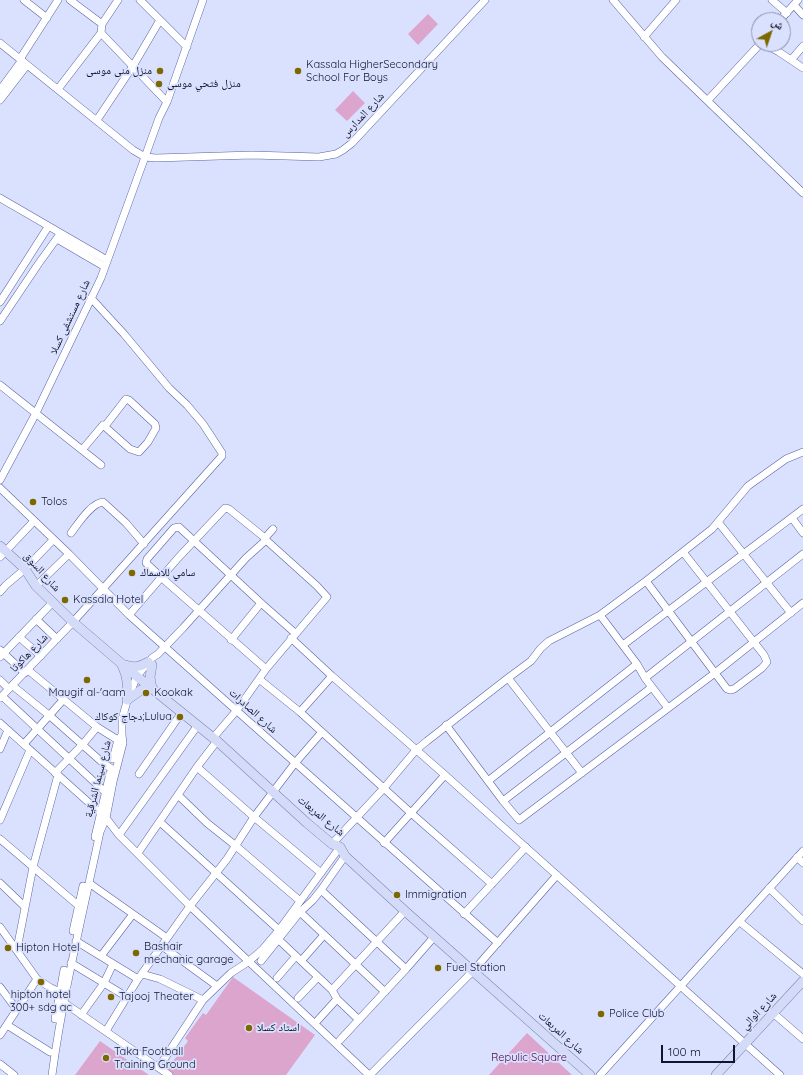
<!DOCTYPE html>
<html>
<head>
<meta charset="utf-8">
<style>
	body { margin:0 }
	#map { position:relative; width:803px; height:1075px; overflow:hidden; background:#dae1fe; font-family:Quicksand,"Noto Naskh Arabic",sans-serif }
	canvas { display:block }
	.north { position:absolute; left:751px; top:12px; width:40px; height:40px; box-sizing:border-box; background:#dae1fe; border:1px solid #898faa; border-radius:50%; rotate:40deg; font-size:11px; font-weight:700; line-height:16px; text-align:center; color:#10142d }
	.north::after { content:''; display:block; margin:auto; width:14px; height:18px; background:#7d6800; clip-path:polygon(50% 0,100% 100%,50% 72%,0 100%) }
	.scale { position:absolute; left:661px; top:1045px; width:74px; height:18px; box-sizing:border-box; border:2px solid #10142d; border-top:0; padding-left:5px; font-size:12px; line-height:14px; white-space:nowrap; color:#10142d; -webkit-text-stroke:3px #dae1fe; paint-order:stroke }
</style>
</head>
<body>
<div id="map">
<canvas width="803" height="1075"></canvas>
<div class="north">ش</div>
<div class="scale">100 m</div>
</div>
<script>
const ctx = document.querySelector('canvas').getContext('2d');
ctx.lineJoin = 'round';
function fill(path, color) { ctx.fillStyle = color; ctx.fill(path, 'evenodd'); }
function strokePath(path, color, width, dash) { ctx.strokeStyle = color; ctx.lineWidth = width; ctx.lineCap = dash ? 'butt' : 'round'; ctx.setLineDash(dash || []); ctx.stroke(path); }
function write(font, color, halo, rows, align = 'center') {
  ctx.font = font + ' Quicksand,"Noto Naskh Arabic",sans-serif'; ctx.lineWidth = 3.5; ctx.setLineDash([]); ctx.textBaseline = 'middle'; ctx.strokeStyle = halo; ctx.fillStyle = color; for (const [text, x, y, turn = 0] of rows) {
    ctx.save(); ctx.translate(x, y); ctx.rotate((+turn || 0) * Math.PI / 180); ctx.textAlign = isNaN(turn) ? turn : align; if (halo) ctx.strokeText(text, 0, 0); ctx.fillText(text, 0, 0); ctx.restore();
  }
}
fill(new Path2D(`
	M428,14L438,24L418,45L408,34Z
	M353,91L365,103L347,121L335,110Z
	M233,977L315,1035L286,1075H172L166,1071L188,1041L185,1038L203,1013L206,1015Z
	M527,1033L572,1075H489Z
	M100,1041L149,1075H75Z`), '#dba5ce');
const minor = new Path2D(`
	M24,0L47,18
	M70,0L102,24
	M140,0L187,47
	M613,0L662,57L803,193
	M772,0L787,13
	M794,5L803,15
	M780,20L798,0
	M101,33L167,102
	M644,37L676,0
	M0,43L133,150L145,157L156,158L252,155L319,157L336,154L343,150L352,143L485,0
	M764,44L779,52L803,68
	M20,59L58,0
	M791,60L803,46
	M58,89L101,33L102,24L118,0
	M0,90L22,60
	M0,100L27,65
	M708,100L760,44
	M97,120L133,66L160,20
	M0,198L107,260
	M57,239L105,267
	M0,302L48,227
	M0,321L39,263L60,234
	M0,385L101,465
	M82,450L103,425L105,426L126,399L129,400L155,424L156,428L148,442L139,452L130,449L103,425
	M0,480L36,413L101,278L145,157L159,118L167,102L203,0
	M0,488L69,554L129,615L498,943
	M792,518L803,533
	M718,522L791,613
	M71,533C78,524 91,503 103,502L126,523L144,544
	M0,557L34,521
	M646,581L727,689L730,690L734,689L762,668L767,662L764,655L683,552
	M36,586L69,554
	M0,592L6,585L25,569L53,540
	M129,615L178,558L225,508L229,509L265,538
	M600,615L637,664L645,678L668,708
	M36,619L57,639
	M19,637L41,656
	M291,638L332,676L445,775L780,1075
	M231,640L261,603
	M623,645L803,509
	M0,650L25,673
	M0,657L53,602
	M266,669L162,578L146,563L147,559L174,528L179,527L261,603L295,633
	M28,670L97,727L121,742
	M508,678L582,773
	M645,678L803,554
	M259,679L300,712L411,813L492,884
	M0,680L9,689
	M13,686L50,716L103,763L115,771
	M2,696L105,792
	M0,698L73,622L222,456V453L203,424L187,405L169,388L124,334L91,298
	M300,712L332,676
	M0,723L106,818L119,835L190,906L369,1075
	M446,725L503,801L519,820L715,673L803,603
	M213,738L237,710L266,669L327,597L317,586L266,540
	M24,744L63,700
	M0,749L8,730
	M113,759L118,740L122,735
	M197,767L254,817L321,873
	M55,773L83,744L97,727
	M139,774L182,712
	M488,781L637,664
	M178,795L207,823L236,846L300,901
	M503,801L652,687
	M0,820L30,750
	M160,822L279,930
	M119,835L198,725
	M95,837L110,773
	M0,839L79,906
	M384,843L445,775
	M332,844L384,788L416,750L427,741L508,678L531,661L541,648L549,641L600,615L646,581L712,529L748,486L786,459L803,452
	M138,853L197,767L217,741
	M797,857L803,863
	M0,883L25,907
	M89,883L167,938
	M769,888L803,921
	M321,890L345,856
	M300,912L385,992
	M464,914L526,847
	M740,922L803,974
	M0,927L37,979L51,988L60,992
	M73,931L83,886
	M279,940L332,990L337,999L359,1020
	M76,941L138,979
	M162,946L217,986
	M17,949L33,867L58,775
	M101,956L133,914
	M261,961L300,912L313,900L321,890L406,969L340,1040
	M301,961L324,935
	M71,963L127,997
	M406,969L434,937
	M142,974L160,979L203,1000
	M277,978L296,956
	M0,987L17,1010
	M332,990L405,911
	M298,998L318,977
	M63,1002L169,1075
	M773,1013L803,1039
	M81,1015L104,983L113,964
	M55,1019L64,970
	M318,1020L337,999
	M7,1025L50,1052
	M106,1031L138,979L190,906L227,859L254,817L295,763L322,732
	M0,1035L37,979
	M0,1064L14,1075
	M159,1067L203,1000L231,973L248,962L262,950L279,930L340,847
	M52,1075C63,993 83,913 100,832L106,818L113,782L123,743L122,735V719L128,698L137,676L152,658L158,654L183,628L246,558L266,540L265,538L273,529
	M370,1075L473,971L557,875
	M600,1075L803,851`);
const major = new Path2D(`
	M0,546L25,569L36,586L73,622L129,670L217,741L307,823L332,844L340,847L345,856L405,911L590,1075
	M122,665C128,677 128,687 127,700
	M125,665C134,668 140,667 148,662
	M152,665L150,677L152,689
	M127,700L141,690L150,687
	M716,1075L803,981`);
strokePath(minor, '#5863a2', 8);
strokePath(major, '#7d86af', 10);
strokePath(minor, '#fff', 7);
strokePath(major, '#d4dbf9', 9);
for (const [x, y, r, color] of [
	[160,71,4,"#7d6800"],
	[298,71,4,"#7d6800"],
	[159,84,4,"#7d6800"],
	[33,502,4,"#7d6800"],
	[132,573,4,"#7d6800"],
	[65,600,4,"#7d6800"],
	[87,680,4,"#7d6800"],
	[146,693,4,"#7d6800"],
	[180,717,4,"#7d6800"],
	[397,895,4,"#7d6800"],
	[8,948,4,"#7d6800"],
	[136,953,4,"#7d6800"],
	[438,968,4,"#7d6800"],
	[41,982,4,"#7d6800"],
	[111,997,4,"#7d6800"],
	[601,1014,4,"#7d6800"],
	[249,1028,4,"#7d6800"],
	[106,1058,4,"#7d6800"]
]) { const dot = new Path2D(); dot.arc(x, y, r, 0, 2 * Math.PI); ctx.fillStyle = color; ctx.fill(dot); strokePath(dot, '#dae1fe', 1.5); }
write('11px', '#10142d', '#dae1fe', [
	["Kassala HigherSecondary",306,65],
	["School For Boys",306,78],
	["منزل منى موسى",152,71,"right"],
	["منزل فتحي موسى",167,84],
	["Tolos",41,502],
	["سامي للاسماك",140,573],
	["Kassala Hotel",73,600],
	["Maugif al-'aam",87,693,"center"],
	["Kookak",154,693],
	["دجاج كوكاك;Lulua",172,717,"right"],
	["Immigration",405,895],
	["Bashair",144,947],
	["mechanic garage",144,960],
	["Hipton Hotel",16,948],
	["Fuel Station",446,968],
	["hipton hotel",41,995,"center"],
	["300+ sdg ac",41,1008,"center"],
	["Tajooj Theater",119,997],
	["Police Club",609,1014],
	["استاد كسلا",257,1028],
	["Taka Football",114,1052],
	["Training Ground",114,1065]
], 'left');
write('11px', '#10142d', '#dae1fe', [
	["شارع المدارس",363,115,-47],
	["شارع مستشفى كسلا",70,317,-65],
	["شارع السوق",42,572,48],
	["شارع هاكوتا",29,653,-46],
	["شارع الصادرات",253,711,42],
	["شارع سينما الشرقية",98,779,-76],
	["شارع المربعات",321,816,39],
	["شارع الوالي",759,1011,-47],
	["شارع المربعات",561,1033,42]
]);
write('11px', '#500845', '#dae1fe', [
	["Repulic Square",529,1058]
]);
</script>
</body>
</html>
